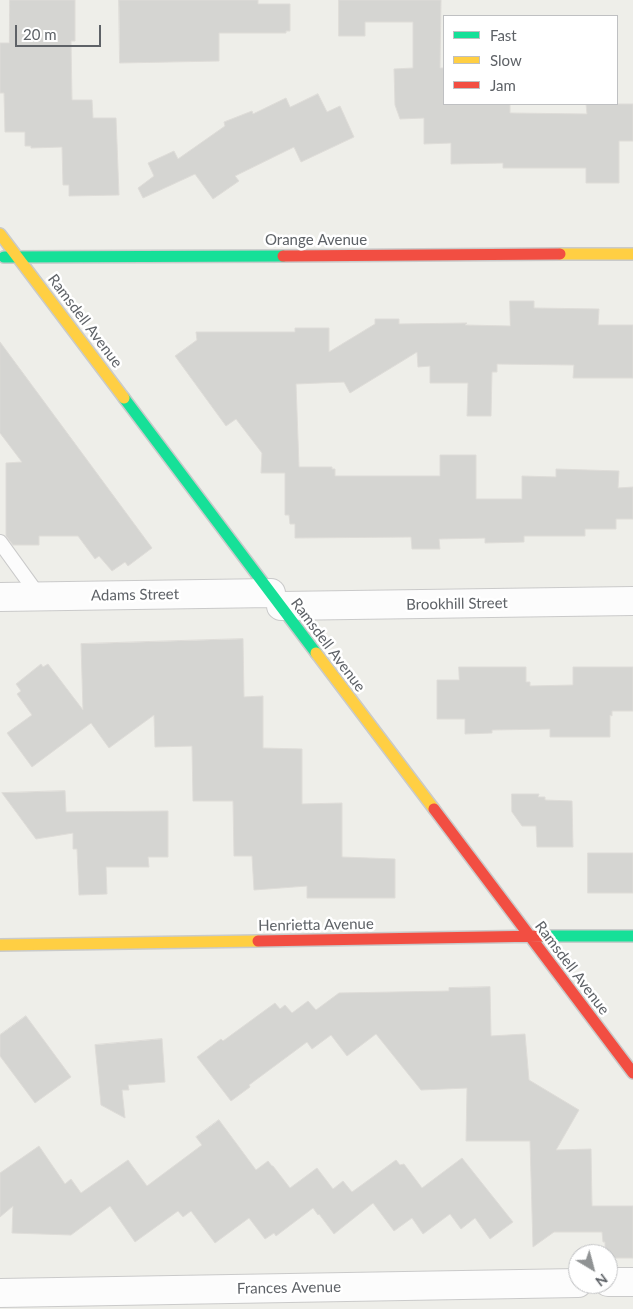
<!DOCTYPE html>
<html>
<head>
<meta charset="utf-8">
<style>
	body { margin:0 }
	#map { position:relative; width:633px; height:1309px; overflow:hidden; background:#eeeee9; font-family:Lato,sans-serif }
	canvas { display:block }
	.legend { position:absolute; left:443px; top:15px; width:175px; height:90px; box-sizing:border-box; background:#fff; border:1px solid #bfc0c2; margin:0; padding:6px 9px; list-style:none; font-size:15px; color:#5e6267 }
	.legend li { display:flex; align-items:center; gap:10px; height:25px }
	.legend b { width:25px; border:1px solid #bfc0c2 }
	.north { position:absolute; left:568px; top:1244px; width:50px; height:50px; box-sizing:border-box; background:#fff; border:1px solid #bfc0c2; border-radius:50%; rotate:143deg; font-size:14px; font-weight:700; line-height:20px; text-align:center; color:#5e6267 }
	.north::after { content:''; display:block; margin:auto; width:18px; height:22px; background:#909394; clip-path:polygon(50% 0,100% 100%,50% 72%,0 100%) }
	.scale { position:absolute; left:15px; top:25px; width:86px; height:22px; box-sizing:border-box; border:2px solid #5e6267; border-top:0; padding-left:6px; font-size:15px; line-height:18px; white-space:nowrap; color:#5e6267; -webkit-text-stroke:4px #fff; paint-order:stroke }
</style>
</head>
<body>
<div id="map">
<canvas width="633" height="1309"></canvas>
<ul class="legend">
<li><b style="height:6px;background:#16e098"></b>Fast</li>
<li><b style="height:6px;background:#ffcf43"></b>Slow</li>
<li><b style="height:6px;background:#f24e42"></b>Jam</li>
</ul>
<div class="north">N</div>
<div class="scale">20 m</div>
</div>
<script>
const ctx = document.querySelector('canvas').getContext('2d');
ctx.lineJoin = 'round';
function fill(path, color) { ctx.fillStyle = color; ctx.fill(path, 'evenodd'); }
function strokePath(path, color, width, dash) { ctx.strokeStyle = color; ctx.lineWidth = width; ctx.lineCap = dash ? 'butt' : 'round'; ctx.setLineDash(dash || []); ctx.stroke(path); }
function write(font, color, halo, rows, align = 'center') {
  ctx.font = font + ' Lato,sans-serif'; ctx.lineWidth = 5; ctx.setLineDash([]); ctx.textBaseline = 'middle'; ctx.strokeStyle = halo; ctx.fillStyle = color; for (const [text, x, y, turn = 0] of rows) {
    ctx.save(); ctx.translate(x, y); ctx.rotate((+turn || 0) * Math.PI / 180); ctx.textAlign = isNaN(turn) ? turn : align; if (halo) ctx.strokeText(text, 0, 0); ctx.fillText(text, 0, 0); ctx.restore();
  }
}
const building = new Path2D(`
	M10,0H75V41H71L72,100H92L93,118H116L119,195L69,196V185H63L62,147L31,148V146H25V132H5L4,93H0V43H9Z
	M119,0H258V4H290V31H286V33H219V61L120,63Z
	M339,0H441L440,68H444V104H510V113L587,114L586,104H633V141H619V183H586V168H503V163L451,164V143L424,144V118L400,119L395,105L394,69L413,68V22H365V36H339Z
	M318,94L327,112L340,106L354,137L301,162L294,147L235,176L239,181L213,199L195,174L143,198L138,188L154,176L148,163L174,151L178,159L225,126L224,122L252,111L253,114L286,98L290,107Z
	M510,301H534V308L599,309L598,325H633V378H573L574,365L497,364V372H492L491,416H467L468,383H430V366L418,367L417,352L350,393L344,382L296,384L299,467H332V469H335V476H440V455H476V499H522V476L556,477V469L619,471L618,488L633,487V519H616V529H585V536H524V542L485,543V538L439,539L440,549H412L411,537L295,538V524H290L289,515H285V473H261L262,453L236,419L226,426L175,356L197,340L196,332H295V328H329V352L375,324V319H399V324L467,323L465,325L510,326Z
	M0,342L152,548L128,566L125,562L112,571L99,556L95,559L78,536H39V545H13L6,536V463L22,462L0,433Z
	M243,639L244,697L263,696V748L302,749V804L342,803V857L395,859V898H307V886L254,890L252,856H234L233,801H193L192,746L155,747L154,715L109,748L91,723L32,767L7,733L32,715L17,694L21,691L16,684L41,664L43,667L48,664L83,710L81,644Z
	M459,667H526V682H530V686L573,685V667H633V711H612V716L610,715V737H550V729L492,730V733L465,734V719H437V680H459Z
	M65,791L66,812L168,811V857H148L149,867H106L107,894L79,895L77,849H73V833L36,839L2,793Z
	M512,794H539L538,797H545V800L572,801L573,847H537L536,826H522L512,812Z
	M588,853H633V893H588Z
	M490,987L491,1036L525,1034L529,1080L579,1110L556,1150L591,1149L592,1206H633V1258H608V1254H605V1242H603L602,1232H554L533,1247L530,1141H466L467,1088L421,1090L376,1034L347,1056L331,1035L312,1049L307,1042L249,1085L250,1087L231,1101L197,1057L221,1039L223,1041L275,1003L280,1009L285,1005L292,1013L308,1001L316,1010L339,993L449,991V988Z
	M26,1016L71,1077L35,1103L0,1056V1035Z
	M162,1039L165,1082L128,1085L129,1090H122L125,1118L101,1105L95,1045Z
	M219,1120L256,1170L268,1161L272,1166H273L290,1188L317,1168L333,1189L343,1181L352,1192L396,1160L400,1165L404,1164L422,1188L462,1158L513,1222L490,1239L475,1218L461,1229L450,1214L423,1234L412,1218L394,1231L373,1203L334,1234L319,1214L318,1215L313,1208L276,1236L274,1233L265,1239L249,1218L215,1243L191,1211L183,1217L178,1211L135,1242L110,1206L71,1235L12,1233L13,1206L0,1217V1173L39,1146L65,1184L71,1179L81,1193L128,1160L147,1186L202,1145L196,1137Z`);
fill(building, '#d5d5d2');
strokePath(building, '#dedcd8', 1);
const lane = new Path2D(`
	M0,542L39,596`);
const street = new Path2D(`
	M0,597L271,593
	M281,606L633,601
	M608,1282H633
	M0,1293L578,1283`);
const fast = new Path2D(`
	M4,257L283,256
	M124,398L316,653
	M543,936H633`);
const slow = new Path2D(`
	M0,234L124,398
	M560,254H633
	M316,653L434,809
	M0,945L258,941`);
const jam = new Path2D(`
	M283,256L560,254
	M434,809L633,1073
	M258,941L543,936`);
strokePath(lane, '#cacaca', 16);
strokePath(street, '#cacaca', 30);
strokePath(fast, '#c9caca', 14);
strokePath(slow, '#c9caca', 14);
strokePath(jam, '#c9caca', 14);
strokePath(lane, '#fcfcfc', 14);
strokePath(street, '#fcfcfc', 28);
strokePath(fast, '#16e098', 11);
strokePath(slow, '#ffcf43', 11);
strokePath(jam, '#f24e42', 11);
write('15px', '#5e6267', '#fff', [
	["Orange Avenue",316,240],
	["Ramsdell Avenue",85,321,53],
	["Adams Street",135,595,-1],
	["Brookhill Street",457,604,-1],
	["Ramsdell Avenue",328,645,53],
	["Henrietta Avenue",316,925,-1],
	["Ramsdell Avenue",572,968,53],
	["Frances Avenue",289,1288,-1]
]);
</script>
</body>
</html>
